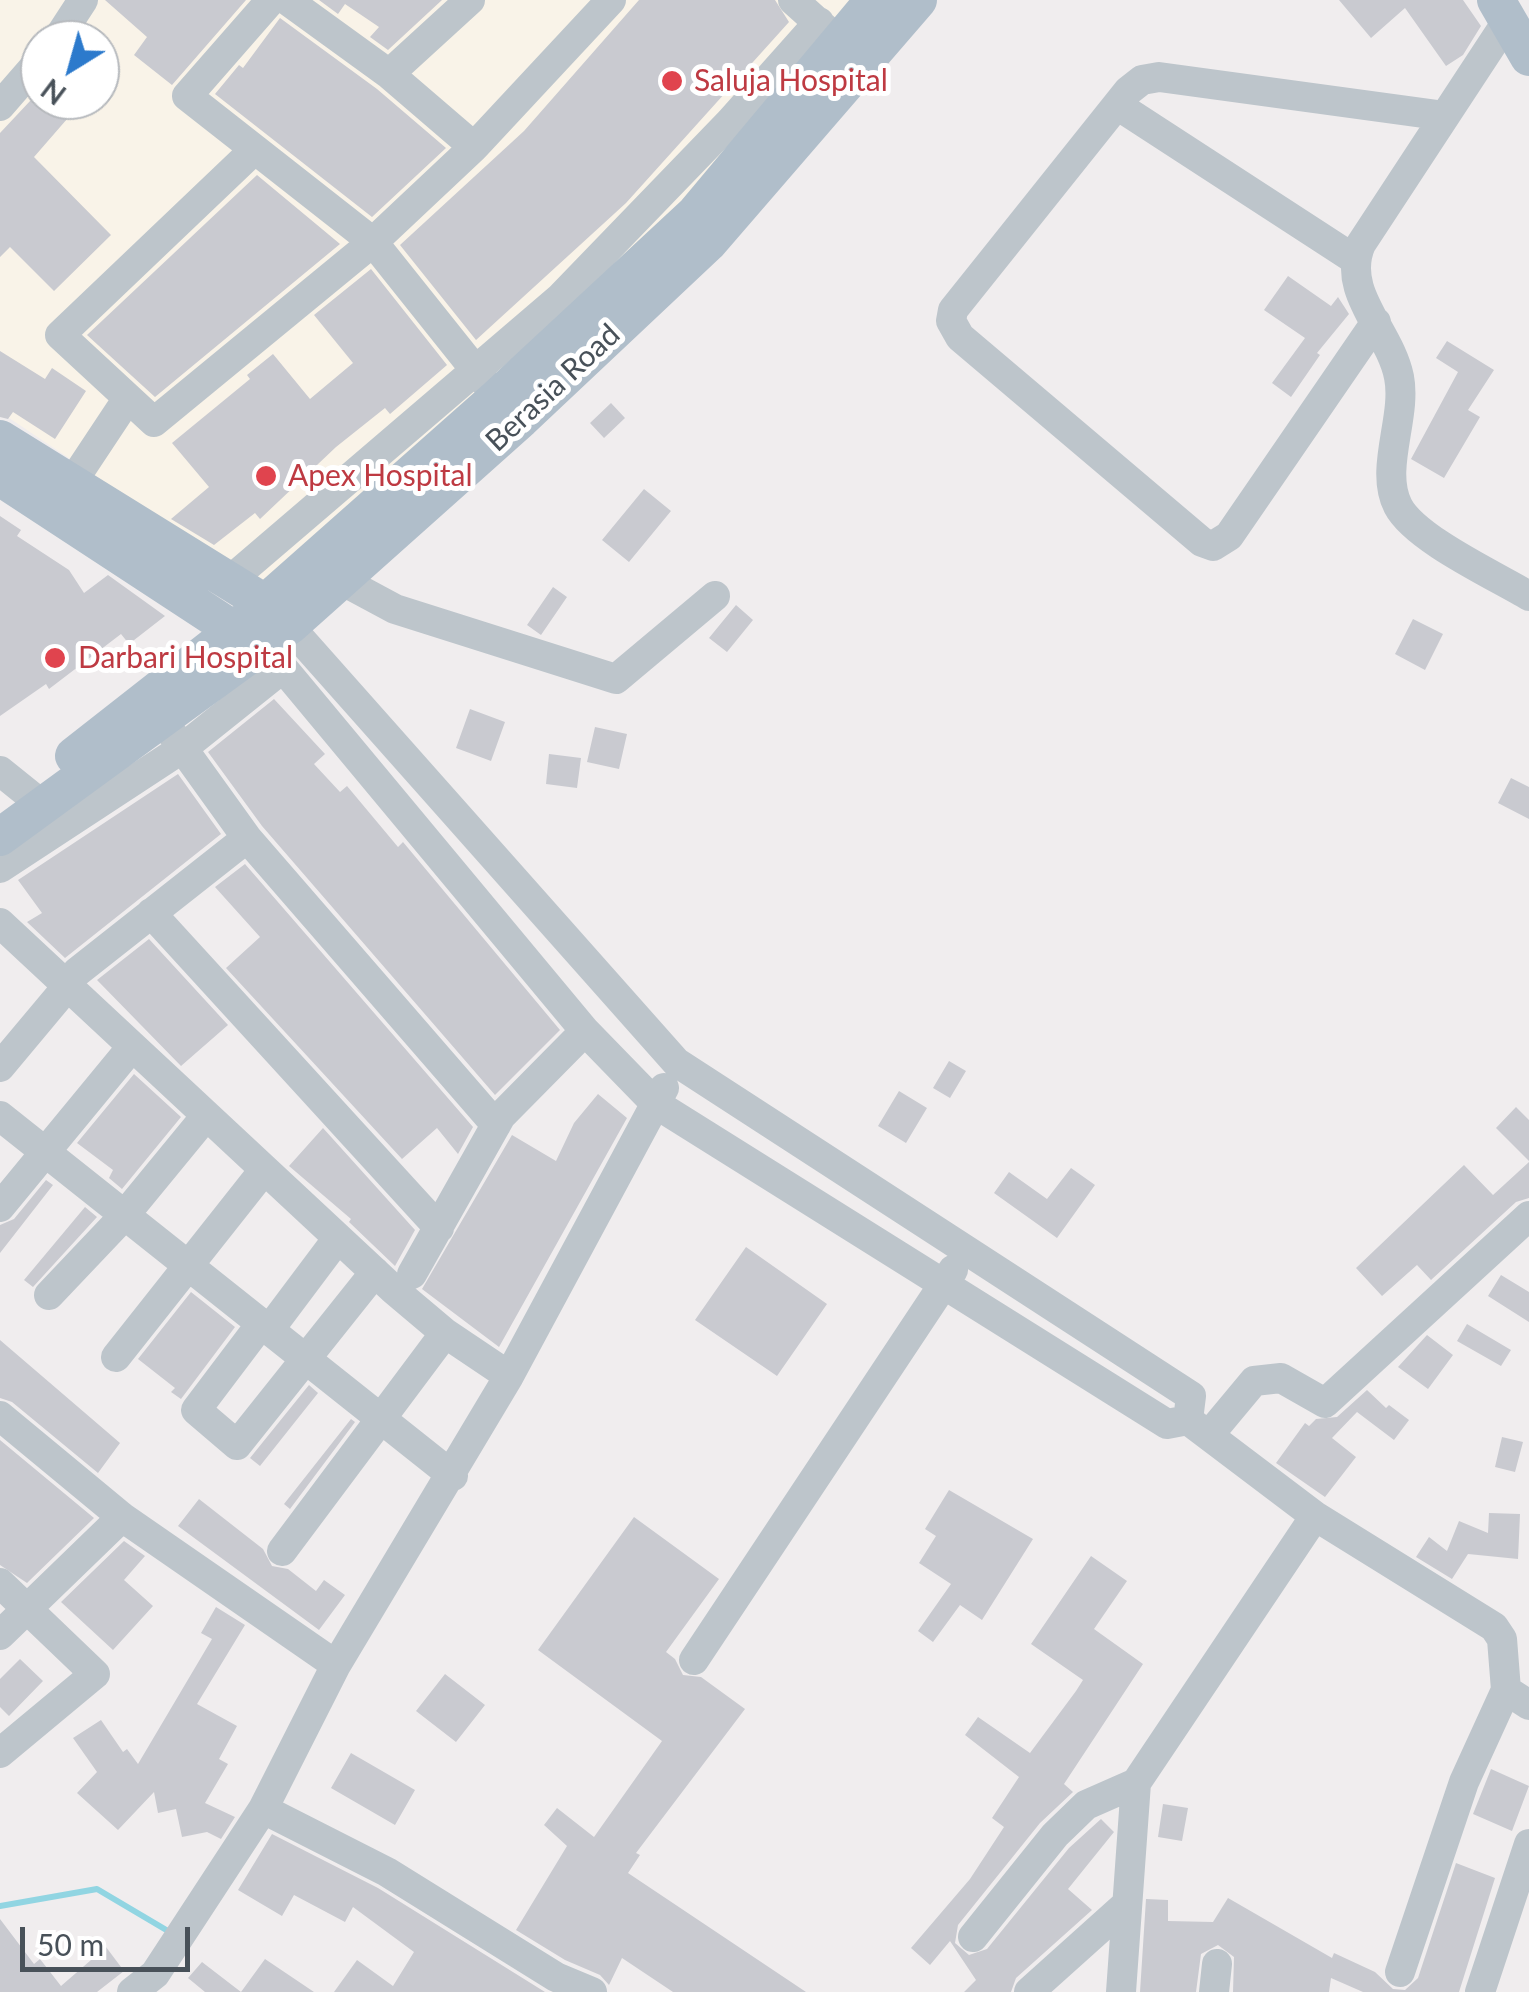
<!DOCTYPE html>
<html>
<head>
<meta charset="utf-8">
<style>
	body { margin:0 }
	#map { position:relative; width:1529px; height:1992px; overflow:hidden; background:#f0edee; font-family:Lato,sans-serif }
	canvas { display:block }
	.north { position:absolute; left:20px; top:20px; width:100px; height:100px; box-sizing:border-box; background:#fff; border:2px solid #b6b9bd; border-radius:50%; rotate:217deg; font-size:28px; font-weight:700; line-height:40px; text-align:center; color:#485159 }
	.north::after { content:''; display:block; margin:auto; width:35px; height:45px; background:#2c7acc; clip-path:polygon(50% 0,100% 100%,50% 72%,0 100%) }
	.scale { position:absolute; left:20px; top:1927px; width:170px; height:45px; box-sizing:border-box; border:5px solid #485159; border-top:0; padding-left:12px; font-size:30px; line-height:35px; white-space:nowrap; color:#485159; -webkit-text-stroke:8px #fff; paint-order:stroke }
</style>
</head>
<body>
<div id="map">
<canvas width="1529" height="1992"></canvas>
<div class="north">N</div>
<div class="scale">50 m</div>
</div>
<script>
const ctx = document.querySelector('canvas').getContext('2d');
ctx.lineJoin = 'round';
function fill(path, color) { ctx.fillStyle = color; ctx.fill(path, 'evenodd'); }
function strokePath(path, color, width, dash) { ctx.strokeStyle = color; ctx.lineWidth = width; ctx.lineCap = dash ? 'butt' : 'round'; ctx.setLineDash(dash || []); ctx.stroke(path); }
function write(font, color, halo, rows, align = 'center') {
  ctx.font = font + ' Lato,sans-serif'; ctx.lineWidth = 10; ctx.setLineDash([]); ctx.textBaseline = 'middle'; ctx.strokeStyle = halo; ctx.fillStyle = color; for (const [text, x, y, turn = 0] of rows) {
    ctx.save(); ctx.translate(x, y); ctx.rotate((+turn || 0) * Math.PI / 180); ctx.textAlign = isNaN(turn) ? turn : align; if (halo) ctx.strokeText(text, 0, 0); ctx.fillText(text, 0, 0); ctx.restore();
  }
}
fill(new Path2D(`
	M0,0H898L249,632L232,567L0,412ZM40,40H100V100H40Z`), '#f9f3e8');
strokePath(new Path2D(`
	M0,1906L97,1889L168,1931`), '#91d5e2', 6);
fill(new Path2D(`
	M105,0H246L172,85L134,55L147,37Z
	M319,0H442L388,50L370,37L379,27L345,4L338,14Z
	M639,0H775L789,22L626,203L476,340L400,245L524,131Z
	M1339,0H1463L1481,26L1463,55L1446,66L1405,8L1371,38Z
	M280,18L377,89L446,148L372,217L215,94L239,65L243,68Z
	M31,100H62L74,111L34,157L111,235L54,291L10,247L0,257V133Z
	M257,175L340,244L155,397L87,335Z
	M371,269L447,365L390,414L385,408L336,447L260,519L255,513L214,545L171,519L209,487L172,443L250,379L247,375L273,354L310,399L353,363L314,315Z
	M1288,276L1331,306L1338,297L1349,314L1317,353L1320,355L1291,397L1272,383L1305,338L1264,310Z
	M1447,341L1494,370L1468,410L1480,417L1444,478L1411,459L1458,372L1436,358Z
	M0,351L45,379L52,368L86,391L55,439L13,412L8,419L0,417Z
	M611,403L625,418L604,438L590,423Z
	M644,489L671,511L629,562L602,540Z
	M0,516L21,530L17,536L69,570L84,593L108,575L165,616L129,644L121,634L49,689L46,684L0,716Z
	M553,587L567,597L541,635L527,625Z
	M736,605L753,620L727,652L709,638Z
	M1413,619L1443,634L1425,670L1395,654Z
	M274,699L325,754L314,764L340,792L347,786L398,847L403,842L560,1030L495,1095L262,826L208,752Z
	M470,709L505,722L491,761L456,748Z
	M595,727L627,734L619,769L587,762Z
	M549,754L581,758L577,788L546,784Z
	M178,774L221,834L65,958L27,922L42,913L18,880Z
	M1511,778L1529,787V819L1498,803Z
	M245,864L473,1127L458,1154L437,1128L402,1159L226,968L260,937L215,887Z
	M149,939L228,1025L181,1066L97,980Z
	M949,1061L966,1071L950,1098L933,1088Z
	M134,1074L181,1117L122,1189L109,1178L113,1170L77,1143Z
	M899,1091L927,1108L906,1143L878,1126Z
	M598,1094L627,1118L499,1347L422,1289L512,1135L556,1161L574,1123Z
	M1516,1107L1529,1120V1161L1496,1128Z
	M323,1128L415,1230L395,1266L349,1222L351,1219L289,1166Z
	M1529,1162V1198L1516,1202L1431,1280L1417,1265L1382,1296L1356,1268L1464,1165L1493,1195Z
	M1071,1168L1095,1185L1057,1238L994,1193L1009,1172L1047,1199Z
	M46,1180L53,1185L0,1253V1225L14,1219Z
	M85,1207L97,1217L33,1287L24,1280Z
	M746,1247L827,1304L777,1376L695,1320Z
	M1501,1275L1529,1292V1322L1488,1296Z
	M191,1292L235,1327L181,1399L171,1392L175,1388L138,1359Z
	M1467,1324L1511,1350L1501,1366L1457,1341Z
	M1427,1335L1453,1355L1428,1389L1398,1367Z
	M0,1340L120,1443L98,1473L12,1402L0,1398Z
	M309,1385L318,1393L260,1466L250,1458Z
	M1367,1390L1386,1408L1389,1405L1409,1420L1394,1440L1357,1412L1332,1438L1356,1457L1325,1497L1276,1463L1305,1423L1309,1426L1316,1419L1337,1417Z
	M351,1419L355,1422L290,1509L284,1504Z
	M1502,1437L1523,1442L1515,1472L1495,1467Z
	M0,1440L94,1518L27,1583L0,1565Z
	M949,1490L1033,1539L982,1620L960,1605L933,1642L918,1631L951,1584L919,1563L936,1536L925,1529Z
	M199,1499L263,1549L272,1566L288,1569L316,1591L324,1580L345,1595L319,1630L178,1526Z
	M1489,1513L1520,1514L1518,1559L1468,1554L1452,1579L1416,1557L1429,1537L1447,1551L1459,1521L1488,1533Z
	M634,1517L719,1579L666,1652L675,1659L683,1675L701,1677L745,1709L636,1853L640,1855L628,1873L806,1992H673L622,1958L609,1985L600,1975L565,1960L516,1930L567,1846L544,1825L557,1808L594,1837L662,1741L538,1650Z
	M124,1541L145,1556L124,1580L153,1606L113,1650L61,1602Z
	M1091,1556L1127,1581L1094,1629L1143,1664L1064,1784L1073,1792L1040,1823L958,1925L955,1943L969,1955L987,1949L1069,1848L1101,1819L1114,1832L1068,1889L1092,1910L1016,1978L1011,1992H964L976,1980L950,1941L930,1965L911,1948L970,1879L1004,1827L992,1818L1019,1777L965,1735L978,1717L1030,1753L1076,1691L1083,1680L1031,1644Z
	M216,1607L245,1625L197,1704L237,1726L219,1759L228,1764L205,1803L235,1817L221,1839L207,1832L182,1837L176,1809L158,1813L154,1792L118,1830L77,1793L97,1772L73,1738L101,1720L123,1752L127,1749L138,1764L212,1639L201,1633Z
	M20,1659L43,1681L9,1716L0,1707V1679Z
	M445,1674L485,1705L456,1742L416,1711Z
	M351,1753L415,1790L395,1825L331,1788Z
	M1491,1769L1529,1786L1512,1831L1473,1814Z
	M1163,1804L1188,1808L1182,1841L1158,1837Z
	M272,1834L378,1888L545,1992H334L357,1960L393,1986L414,1952L353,1907L345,1922L294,1895L282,1916L238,1890Z
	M1456,1863L1495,1878L1459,1992H1363L1331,1978L1329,1992H1233L1234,1957L1218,1945L1201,1954L1196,1992H1140L1146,1899L1168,1900V1921L1213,1922L1228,1898L1332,1958L1334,1953L1375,1972L1393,1989L1405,1990L1418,1978Z
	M0,1919L34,1964L40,1959L61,1986L106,1947L124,1971L97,1992H0Z
	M265,1959L314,1992H205L188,1978L202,1962L241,1992Z`), '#c9cad0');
strokePath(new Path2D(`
	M271,0L187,96L373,242L484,381
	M287,0L389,74L474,147
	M793,0L832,35
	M1508,20L1361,244C1340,292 1390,331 1399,377C1407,417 1379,469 1398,506C1415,539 1496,576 1529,596
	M57,40L83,0
	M389,74L470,0
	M1117,105L1354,259
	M0,106L40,60
	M253,151L60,335L154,422L373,242L474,147L611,0
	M1376,322L1229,536L1213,546L1202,542L960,337L951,321L953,310L1128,91L1142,80L1159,77L1445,116
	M71,484L128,398
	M341,580L395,609L616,679L715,596
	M227,583L560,298L730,122L819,22
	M289,626L676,1062L1191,1396L1188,1420
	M261,648L283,668L585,1031L656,1104L1167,1424L1188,1420L1315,1516L1494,1627L1502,1639L1506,1690L1529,1705
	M150,703L247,838L496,1125
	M0,771L46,808
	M0,868L183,748L283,668
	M151,913L439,1228
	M0,923L394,1290L445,1333L509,1376
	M77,972L247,838
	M0,1067L66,988
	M0,1116L453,1476
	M0,1207L131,1048
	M412,1274L501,1116L585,1031
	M49,1295L123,1217L206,1116
	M261,1324L196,1410L237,1445L375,1272
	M269,1330L338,1238
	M116,1357L264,1170
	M0,1416L122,1517L336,1665
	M1209,1435L1254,1381L1281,1378L1325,1403L1529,1216
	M282,1551L445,1333
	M0,1583L95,1674L0,1753
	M0,1635L122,1517
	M694,1660L953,1270
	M263,1809L387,1872L556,1977L592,1992
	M973,1937L1055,1835L1086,1805L1136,1783
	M1400,1972L1464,1782L1506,1690
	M132,1992L155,1974L263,1809L336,1665L509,1376L664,1088
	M1029,1992L1127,1904
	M1121,1992L1136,1783L1315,1516
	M1214,1992L1217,1964
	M1480,1992L1529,1844`), '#bdc5cb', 30);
strokePath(new Path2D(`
	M1496,0L1529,57
	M0,439L263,602L280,618
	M0,477L255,644
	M74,756L236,629L498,397L695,214L874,0
	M0,837L289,626L521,419L708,243L918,0`), '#b0beca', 38);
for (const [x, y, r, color] of [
	[672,81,12,"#e0444e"],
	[266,476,12,"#e0444e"],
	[55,658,12,"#e0444e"]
]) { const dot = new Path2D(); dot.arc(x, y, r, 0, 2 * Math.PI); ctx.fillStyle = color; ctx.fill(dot); strokePath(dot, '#fff', 4); }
write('30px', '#be3a42', '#fff', [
	["Saluja Hospital",694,81],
	["Apex Hospital",288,476],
	["Darbari Hospital",78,658]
], 'left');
write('30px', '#485159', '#fff', [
	["Berasia Road",553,388,-43]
]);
</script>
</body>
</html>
